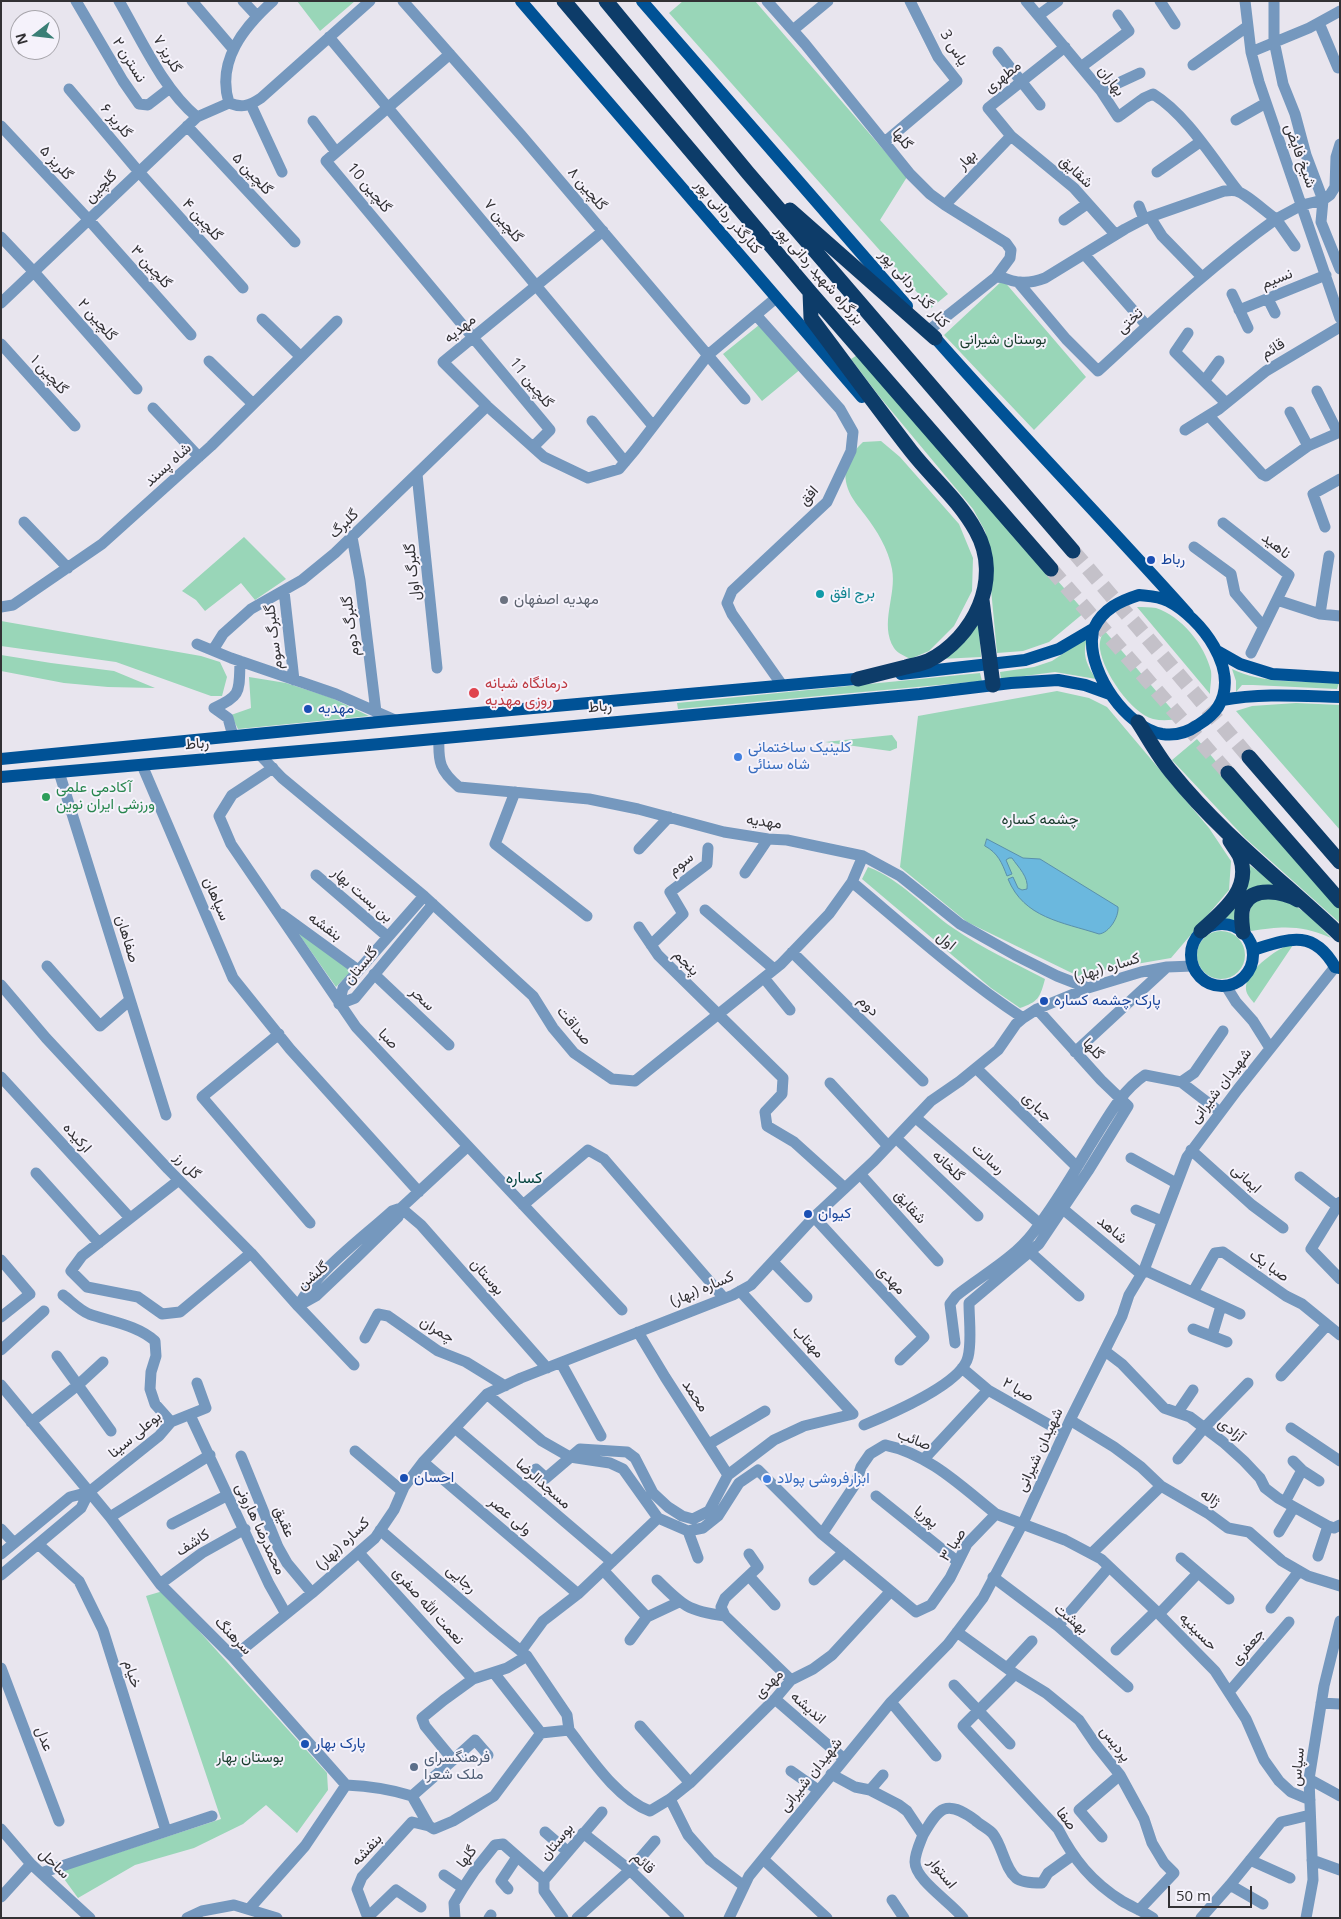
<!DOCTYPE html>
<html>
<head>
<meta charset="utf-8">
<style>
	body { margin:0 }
	#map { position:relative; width:1341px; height:1919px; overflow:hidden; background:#e8e5ee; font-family:"Open Sans",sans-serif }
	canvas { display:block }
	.frame { position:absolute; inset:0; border:2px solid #323134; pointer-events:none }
	.north { position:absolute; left:10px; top:10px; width:50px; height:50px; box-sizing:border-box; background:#f5f2fb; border:1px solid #a7a5ab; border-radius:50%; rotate:254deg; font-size:14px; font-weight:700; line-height:20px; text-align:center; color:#323134 }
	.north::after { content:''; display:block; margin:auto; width:18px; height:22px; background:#3a7f76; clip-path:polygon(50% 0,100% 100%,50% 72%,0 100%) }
	.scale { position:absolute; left:1168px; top:1886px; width:84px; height:22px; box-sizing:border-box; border:2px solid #323134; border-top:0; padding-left:6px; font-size:15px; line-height:18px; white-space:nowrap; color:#323134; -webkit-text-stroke:4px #f5f2fb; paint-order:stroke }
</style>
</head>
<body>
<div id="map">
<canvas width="1341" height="1919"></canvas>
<div class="frame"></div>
<div class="north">N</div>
<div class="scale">50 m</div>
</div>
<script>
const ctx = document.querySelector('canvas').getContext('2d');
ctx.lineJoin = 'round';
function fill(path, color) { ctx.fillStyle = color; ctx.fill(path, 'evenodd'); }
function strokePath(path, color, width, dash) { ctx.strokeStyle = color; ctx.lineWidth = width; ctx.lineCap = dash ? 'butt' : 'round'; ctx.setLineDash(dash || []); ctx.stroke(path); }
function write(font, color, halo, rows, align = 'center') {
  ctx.font = font + ' "Open Sans",Vazirmatn,sans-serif'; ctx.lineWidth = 4; ctx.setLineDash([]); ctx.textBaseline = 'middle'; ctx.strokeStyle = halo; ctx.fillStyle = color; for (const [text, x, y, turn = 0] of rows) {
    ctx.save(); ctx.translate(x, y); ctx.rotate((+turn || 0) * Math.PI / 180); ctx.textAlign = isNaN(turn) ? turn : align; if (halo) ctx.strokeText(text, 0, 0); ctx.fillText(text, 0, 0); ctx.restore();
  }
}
fill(new Path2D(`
	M297,1H355L320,31Z
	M683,1H755L907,177L880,220L948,294L931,308L669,13Z
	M1003,280L1086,377L1034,430L944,335Z
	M764,321L802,368L762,401L723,354Z
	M859,354L1085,612L1049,642L1023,651L997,653L991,589L992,559L985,531L973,509L879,396L851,359Z
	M881,441L900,457L959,524L973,558L972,591L954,626L929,651L910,659C905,656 897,653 894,648C879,624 897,595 892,569C888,548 877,531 865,515C859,507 851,498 848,489C841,469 849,455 863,442Z
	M244,537L286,579L255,600L241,583L205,611L196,600L182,591Z
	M1137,607C1143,607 1150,607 1156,608C1181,616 1205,645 1211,671C1212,678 1210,686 1210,694Z
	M978,613L981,657L940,659Z
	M1,621L201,656L220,662L227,677L222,696H211L116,662L1,646Z
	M1104,630L1180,719C1171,720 1162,721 1153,719C1131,713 1103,672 1100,649C1099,642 1101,637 1104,630Z
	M1088,637C1081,654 1087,665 1096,679L1055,672L1001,679L1000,672L1034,667L1052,661Z
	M1,655L51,663L114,671L155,688L108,687L64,683L1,671Z
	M1232,669C1261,684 1306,681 1339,683L1337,689L1253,685H1242L1236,692V681Z
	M980,673L982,681L678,709L677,703Z
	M249,677L286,683L332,698L369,716L238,729L231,715L251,708Z
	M1057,691L1089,698L1107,707L1209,828L1231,861L1229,890L1171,958L1113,968L1078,976L967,922L900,867L918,716Z
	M1296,703L1340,705V830L1236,711L1252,706Z
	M892,735L897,742V748L890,751L825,742Z
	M1197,739L1340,908V923L1245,838L1172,760Z
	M1248,864L1287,892L1257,890L1239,925L1228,922H1214Z
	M868,867C902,880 924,908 953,928C982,948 1014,963 1045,979C1040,998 1038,1002 1020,1008L991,988L862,879Z
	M1267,898C1299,902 1310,916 1331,938C1301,925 1284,926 1251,931L1247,927L1252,900Z
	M289,920L351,971L336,987Z
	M1197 955a24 24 0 1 1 48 0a24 24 0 1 1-48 0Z
	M1295,942L1254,1003C1250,998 1245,993 1246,986C1248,968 1280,947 1295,942Z
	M163,1591L327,1773L328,1790L297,1833L266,1805L243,1824L194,1848L135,1865L78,1898L59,1872L221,1819L146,1596Z`), '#99d6b8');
const water = new Path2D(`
	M987,839L1023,858L1040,859L1118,907C1119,917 1109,933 1099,934C1062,922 1024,918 1008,879L1013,877L1018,888L1022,890L1027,889C1029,877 1018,867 1012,858H1009L1006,860L1012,874L1007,876C1002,863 998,853 985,846Z`);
fill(water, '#6bb8de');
strokePath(water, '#5a90ab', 1);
strokePath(new Path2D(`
	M1073,551L1249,757
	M1051,569L1228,773`), '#c4c1c9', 15, [15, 8]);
strokePath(new Path2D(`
	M76,1L123,81L139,104L148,105L170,88
	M119,1C141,39 163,89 197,117
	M192,1L233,49
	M243,1L257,16
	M273,1C244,27 216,61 229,103C242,108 249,106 261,98L370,1
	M403,1L521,135L745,399
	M767,1L805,44L910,174L930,194L945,205L1006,243L1011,250L1010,258L996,277
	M1026,1L1101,91L1118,117L1144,98L1153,94C1187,115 1213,159 1238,191
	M1160,1L1175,24
	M1245,1L1251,52L1259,82L1340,318
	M1274,1V41L1283,84L1295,114L1306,155L1323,200L1321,222L1340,269
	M1039,15L1058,1
	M1319,23L1338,68
	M793,30L828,1
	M329,37L653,426
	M1065,47L988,108L1011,136L1074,188L1115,234
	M998,52L1040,105
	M1251,52L1309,28L1340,11
	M450,54L326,161L550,430L533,447
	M1193,65L1248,26
	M1081,67L1129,31L1118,15
	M69,89L139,172L243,288
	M1101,91L1140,73
	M251,105L282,172
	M1236,120L1266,103
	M313,121L336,152
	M1,126L89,220L191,335
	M187,126L295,242
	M886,141L957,81L938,57L910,1
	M1157,172L1200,142
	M945,205L1011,136
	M1139,206L1144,219
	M1150,217L1162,236L1201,276
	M1064,220L1087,204
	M603,231L443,362L487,406L544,457L588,478L619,469L635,450L708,355L776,298
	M1,237L34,272L137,389
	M1084,254L1147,326
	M1018,282L1066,339L1098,371C1156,318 1212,265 1276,219L1295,246
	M1232,294L1248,328
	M1268,299L1275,313
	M1,303L197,117L229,103
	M1239,310L1326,275
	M756,315L840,409L853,432L851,451L827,502L732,591L727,603L732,614L782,685
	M262,319L301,357
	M928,331L996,277C1005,277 1012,282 1020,282C1029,283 1037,281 1045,278L1125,229L1144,219L1224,191C1228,191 1232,190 1236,191C1244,192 1267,213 1276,219L1302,205L1323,200L1330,195L1335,187L1336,157L1340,144
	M1188,333L1175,352L1226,403
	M1,344L75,426
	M209,361L253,404
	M1205,380L1219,361
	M1317,391L1338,433
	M153,408L199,457
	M1290,412L1308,446
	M1209,416L1262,474L1266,476L1308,446L1340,432
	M592,421L625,462
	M1185,430L1219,409L1266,371L1340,327
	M417,474L437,668
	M24,522L68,568
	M1223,523L1289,575L1251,653
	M1325,527L1313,494L1340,479
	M352,537L360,580L376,712
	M1194,547L1231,574L1235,593L1263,626
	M284,591L294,680
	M1277,600L1320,614L1340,616
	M1,607L13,605L102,544L211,446L337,321
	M1320,614L1329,556
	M197,644L231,658L336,694L395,720
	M213,650L223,634L251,609L302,580L335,553L487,406
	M233,736L228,718L214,708C242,696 239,691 240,661
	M439,739C438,762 440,771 459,787L589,799L638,809L724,832L768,839L787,840L863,856L900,876L960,924L1015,955L1057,976L1088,988
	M260,755L282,778L424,896L533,996L553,1028L574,1053L612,1079L635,1081L781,964L829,914L852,882L863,856
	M142,765L233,978L290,1049L419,1192
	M273,768L232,795L219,816L231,844L356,1027L622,1310
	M59,772L166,1115
	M515,792L495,844L587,916
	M639,849L669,817
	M745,873L768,839
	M316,875L388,937
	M852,882C908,929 962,978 1023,1018
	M705,910L774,969
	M281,914L358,970
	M639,927L658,955L783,1078L782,1094L765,1112L767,1126L794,1142L845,1188
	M651,945L683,914L670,892L707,864L708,848
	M792,952L923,1081
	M47,966L100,1026L130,1000
	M374,974L449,1045
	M764,978L790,1010
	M1,985L46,1038L168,1169L251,1253L298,1306L354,1365
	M1226,986L1236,1002L1253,1021L1270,1048
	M339,1004L343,988L424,896
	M339,1004L355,998L433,904
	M279,1034L202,1097L310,1223
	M1075,1052L1167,967
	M976,1068L1077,1167
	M1,1077L130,1218
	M1181,1082L1194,1073L1223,1031
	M830,1083L888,1146
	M916,1118L1040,1224
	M896,1138L978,1216
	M467,1147L401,1208L421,1225L547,1368
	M1191,1150L1252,1205L1283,1228
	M1131,1158L1176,1183
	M36,1173L99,1243
	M860,1174L938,1261
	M1300,1177L1337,1206
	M179,1180L82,1256L71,1271L87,1287L138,1297L162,1314L180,1312L251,1253
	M1340,1202L1311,1249L1340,1279
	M523,1205L588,1150L604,1159L724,1298
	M401,1208L398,1217L356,1258L316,1296L298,1306C320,1268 360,1240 392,1211Z
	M1063,1209L1141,1274
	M1136,1210L1162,1221
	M814,1217L924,1337L900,1360
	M1030,1252L1079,1296
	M1,1260L30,1294L1,1317
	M773,1262L807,1297
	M1144,1270L1240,1314
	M1193,1292L1215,1253L1223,1252L1286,1296L1302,1304L1340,1335
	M63,1295C71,1301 79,1310 89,1314C112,1322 137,1325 155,1341L156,1356L151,1372L150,1389L155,1404L171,1422
	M1193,1329L1227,1342
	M638,1332L665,1377L728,1475
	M1212,1336L1221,1306
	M365,1338L378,1314L388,1316L438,1351L466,1362L505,1386
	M955,1343L950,1304L956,1296C981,1276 1013,1259 1033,1233C1055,1205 1073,1174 1091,1144C1107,1119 1120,1092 1145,1075L1181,1082L1220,1112
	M1,1350L44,1311
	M1105,1351L1122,1364L1164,1408L1190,1417L1223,1442L1244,1461L1260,1478L1265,1488L1278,1498L1328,1526L1334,1528L1340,1525
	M57,1356L111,1431
	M561,1363L601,1436
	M962,1368L988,1390L1064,1433
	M1281,1376L1327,1325
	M1,1385L110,1517L160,1584L233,1657L346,1785L305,1846L249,1909
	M487,1394L542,1441L570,1457L610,1463L623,1469L658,1518L688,1531L703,1528L718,1516L739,1483L758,1470L822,1534L916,1612L931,1605L950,1578L967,1544L996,1514L1065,1540L1101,1559L1156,1611L1215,1671L1246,1719L1264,1760L1279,1781L1291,1792L1310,1800
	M1178,1412L1193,1390
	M190,1415L269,1584L286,1614
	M1070,1420L1114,1447L1141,1467L1161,1486L1209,1514L1228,1528L1249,1532L1282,1561L1308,1576L1340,1586
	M31,1422L78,1385L103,1362
	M864,1425C888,1415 962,1384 968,1357C972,1342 969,1319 969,1303L1039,1244L1088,1171L1128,1106L1101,1080L1037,1009
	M455,1428L612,1562
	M1291,1428L1340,1461
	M709,1444L765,1411
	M355,1451L402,1491
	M241,1456L278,1547L287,1563L312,1593
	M924,1459L988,1390
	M1178,1459L1204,1428L1248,1383
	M1293,1461L1302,1470L1319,1481
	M423,1462L578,1594
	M536,1469L546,1478L580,1449L627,1452L635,1458L653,1493L668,1507L682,1516L693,1519L709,1511L728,1475L774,1440L804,1426L853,1414L740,1291
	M876,1496L958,1562
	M1285,1502L1302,1470
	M110,1517L210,1455
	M172,1524L228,1495
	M1,1529L14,1543
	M688,1531L698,1558
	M1279,1532L1294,1507
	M822,1534L856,1483L861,1467L870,1454L885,1445C929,1454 962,1487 996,1514
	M38,1544L79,1581L103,1630L166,1831
	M359,1553L473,1679
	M1092,1553L1161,1486
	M1,1554L70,1497L89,1492
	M749,1554L758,1567L725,1598L721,1607L725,1616L791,1680
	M1318,1556L1328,1526
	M1181,1558L1229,1599
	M603,1570L647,1617
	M1,1575L81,1508L89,1492L159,1436L171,1422L206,1408L197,1383
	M749,1576L775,1605
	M993,1577L1058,1626L1128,1687
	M657,1580C683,1606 688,1611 725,1616
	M814,1580L844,1552
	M160,1584L202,1553L245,1529
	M1271,1608L1299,1571
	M1159,1614L1198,1573
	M1058,1626L1109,1567
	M957,1632L1015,1674L1046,1693L1079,1720L1096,1745L1120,1775L1144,1819L1152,1843L1164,1863L1174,1873L1139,1910
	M630,1640L647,1617L679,1602
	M1116,1650L1156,1611
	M521,1651L543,1621L578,1594L658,1518
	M233,1657L312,1593L375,1538L394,1510L404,1487L423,1462L487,1394L521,1378L733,1295L751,1285L814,1217L874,1161L931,1101L960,1081L998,1050L1016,1024L1023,1018L1037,1009L1088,988L1141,972L1167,967L1193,966
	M1,1668L59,1821
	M1007,1668L1032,1641
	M494,1673L541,1733
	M1015,1674L963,1726L1058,1829C1074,1860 1092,1882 1122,1901C1132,1907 1143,1911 1153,1918
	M954,1685L1010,1744
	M1229,1692L1289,1622
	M775,1699L844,1759
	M891,1702L936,1756
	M1321,1703L1340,1704
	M640,1726L690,1783
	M569,1730C590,1757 617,1799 650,1811L670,1799L690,1783L775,1699L791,1680L813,1669L832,1655L890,1592
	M453,1760L475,1740L488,1755
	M791,1771L818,1790
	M831,1774L855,1787L870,1790L899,1805L907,1811L923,1835C920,1843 915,1853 915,1862C915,1880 952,1903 963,1918
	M1309,1779L1340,1796
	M346,1785C369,1786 390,1789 412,1796L453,1760L425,1726L422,1718L444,1700L473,1679L507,1668L527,1656
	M870,1790L883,1775
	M412,1796L429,1826
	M670,1799L688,1835L710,1860L744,1886
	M1,1829L31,1864L90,1918
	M545,1832L568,1852
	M583,1833L630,1870L679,1918
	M923,1835C939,1807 946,1799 975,1820C980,1825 989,1829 993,1834C1003,1847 1004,1867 1016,1878C1022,1883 1035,1883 1042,1883L1048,1873L1073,1855
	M1102,1837L1079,1810L1120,1775
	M763,1859L827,1918
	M1250,1860L1290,1878
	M1312,1860L1340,1870
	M41,1873L212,1816
	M444,1875L463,1888
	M1230,1885L1263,1904
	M508,1889L501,1881L517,1857
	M1,1897L31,1864
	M892,1900L904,1918
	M368,1917L396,1890L421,1907
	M187,1918L202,1911L234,1905L277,1918
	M368,1918L357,1889L362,1877L412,1822L429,1826L434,1829L453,1821L494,1796L541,1733L569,1730L567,1715L527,1656L494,1629L380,1530
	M455,1918L454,1903L463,1888L475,1870L495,1845L503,1844L544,1880
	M489,1918L491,1915
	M563,1918L544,1891V1880L602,1812
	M577,1918L630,1870L655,1841
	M729,1918L749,1876L891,1702L948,1644L983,1598L1023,1523L1070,1420L1122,1316L1129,1295L1144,1270L1187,1157L1238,1089L1335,967
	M1201,1918L1230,1885L1281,1822L1310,1815
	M1306,1918L1313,1880L1309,1779L1324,1686L1340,1621`), '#7598be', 11);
strokePath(new Path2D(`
	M521,1L862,397
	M642,1L907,306
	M930,332C1014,428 1103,519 1188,614
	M1139,595C1149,596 1159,596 1168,601C1201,618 1241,670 1218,707C1213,715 1206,720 1198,725C1188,732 1175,736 1162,734C1126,727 1090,674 1092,639C1093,635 1092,631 1094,628C1103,609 1120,601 1139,595Z
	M1217,651L1240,664L1272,674L1340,678
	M901,674L1025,660L1059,649L1093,629
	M1222,700C1262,693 1300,696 1340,697
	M1,759L389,721L866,678
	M1,777L380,744L920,694L1011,683L1058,680L1085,685L1110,694
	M1191 955a31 31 0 1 1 62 0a31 31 0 1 1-62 0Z
	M1253,950C1288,939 1313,928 1335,967L1340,968`), '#005296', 12);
strokePath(new Path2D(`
	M564,1L810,292L1051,569
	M606,1L748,173L1073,551
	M790,210L935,338
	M810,292L811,318C844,362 877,407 911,451C932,478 959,500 976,531C1003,579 974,638 928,661C921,664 913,665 906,667C890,671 874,675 858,679
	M982,600L993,685
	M1138,722C1149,739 1159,758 1172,773C1221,834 1284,882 1340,935
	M1249,757L1340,862
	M1228,773L1340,901
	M1201,931C1222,912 1252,890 1240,857C1238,852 1233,846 1230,841
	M1243,932C1242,924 1240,913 1244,905C1253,885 1284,892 1298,900`), '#0d3c69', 15);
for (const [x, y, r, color] of [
	[1151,560,5,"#1a4fb4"],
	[820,594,5,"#0f9aa8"],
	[504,600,5,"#6b7280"],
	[474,693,6,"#e0444e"],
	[308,709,5,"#1a4fb4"],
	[738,757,5,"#3f7fe0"],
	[46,797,5,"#2e9e5b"],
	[1044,1001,5,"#1a4fb4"],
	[808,1214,5,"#1a4fb4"],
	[404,1478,5,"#1a4fb4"],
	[767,1479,5,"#3f7fe0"],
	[305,1744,5,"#1a4fb4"],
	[414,1767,5,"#5c6f8a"]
]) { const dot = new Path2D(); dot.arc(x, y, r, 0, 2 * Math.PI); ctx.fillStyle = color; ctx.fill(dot); strokePath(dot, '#f5f2fb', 2); }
write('15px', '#323134', '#f5f2fb', [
	["یاس 3",954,48,58],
	["گلریز ۷",167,54,59],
	["نسترن ۲",129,60,58],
	["مطهری",1003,77,-38],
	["بهاران",1111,81,53],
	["گلریز ۶",116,121,50],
	["گلها",902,139,52],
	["شیخ فایض",1300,156,70],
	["بهار",967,160,-46],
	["گلریز ۵",56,163,47],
	["شقایق",1076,172,43],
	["گلچین ۵",252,174,47],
	["گلچین",101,187,-44],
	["گلچین 10",369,188,50],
	["گلچین ۸",587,189,50],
	["کنارگذر ردانی پور",728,217,49],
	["گلچین ۴",202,220,48],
	["گلچین ۷",503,221,50],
	["گلچین ۳",151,267,48],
	["بزرگراه شهید ردانی پور",819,275,49],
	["نسیم",1277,279,-22],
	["کنار گذر ردانی پور",914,289,49],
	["گلچین ۲",97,320,49],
	["تختی",1130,321,-43],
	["مهدیه",460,329,-39],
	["قائم",1273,349,-31],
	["گلچین ۱",49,375,48],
	["گلچین 11",531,383,51],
	["شاه پسند",168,465,-42],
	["افق",809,496,-49],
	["گلبرگ",344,524,-44],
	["ناهید",1276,546,39],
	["گلبرگ اول",413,572,-96],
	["گلبرگ دوم",351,626,-97],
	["گلبرگ سوم",274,637,-97],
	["رباط",600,707,-5],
	["رباط",197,744,-5],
	["مهدیه",764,822,7],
	["سوم",681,864,-39],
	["بن بست بهار",362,895,41],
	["سپاهان",216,899,67],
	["بنفشه",325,927,36],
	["صفاهان",127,939,73],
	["اول",946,941,40],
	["پنجم",686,963,46],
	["گلستان",361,966,-50],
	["کساره (بهار)",1107,968,-17],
	["سحر",422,999,43],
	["دوم",868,1006,45],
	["صداقت",574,1026,50],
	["صبا",388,1039,46],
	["گلها",1093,1049,47],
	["شهیدان شیرانی",1221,1086,-52],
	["جباری",1037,1107,44],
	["ارکیده",77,1138,48],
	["رسالت",988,1159,41],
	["گل رز",187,1166,46],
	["گلخانه",948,1166,44],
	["ایمانی",1246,1179,43],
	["شقایق",910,1207,48],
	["شاهد",1112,1230,40],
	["صبا یک",1269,1266,35],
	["گلشن",313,1276,-39],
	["بوستان",487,1277,49],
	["مهدی",891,1280,47],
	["کساره (بهار)",702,1289,-23],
	["چمران",437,1330,31],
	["مهتاب",808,1342,47],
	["صبا ۲",1018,1390,30],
	["محمد",695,1396,56],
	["آزادی",1231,1430,39],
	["بوعلی سینا",135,1435,-40],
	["صائب",914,1440,22],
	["شهیدان شیرانی",1040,1450,-65],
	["مسجدالرضا",543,1484,41],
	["ژاله",1210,1498,32],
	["ولی عصر",510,1516,40],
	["پوریا",926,1517,38],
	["عقیق",284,1522,67],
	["محمدرضا هارونی",260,1529,65],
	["کاشف",193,1543,-33],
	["کساره (بهار)",343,1544,-44],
	["صبا ۳",953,1545,-57],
	["رجایی",461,1579,41],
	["نعمت الله صفری",428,1606,48],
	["بهشت",1071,1619,39],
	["حسینیه",1198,1632,45],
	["سرهنگ",233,1636,46],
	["جعفری",1248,1647,-49],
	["خیام",132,1674,73],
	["مهدی",769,1684,-45],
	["اندیشه",808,1708,41],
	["عدل",44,1739,69],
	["پردیس",1115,1744,52],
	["سپاس",1298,1767,-85],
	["شهیدان شیرانی",811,1775,-51],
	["صفا",1066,1819,53],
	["بوستان",557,1842,-50],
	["بنفشه",367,1850,-47],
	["گلها",467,1857,-53],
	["قائم",643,1863,42],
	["ساحل",54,1864,44],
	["استوار",942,1873,51]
]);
write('15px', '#183b2c', '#f5f2fb', [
	["بوستان شیرانی",1003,340],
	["چشمه کساره",1040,820],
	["بوستان بهار",250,1758]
]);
write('15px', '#164399', '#f5f2fb', [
	["رباط",1161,560],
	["مهدیه",318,709],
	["پارک چشمه کساره",1054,1001],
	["کیوان",818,1214],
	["احسان",414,1478],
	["پارک بهار",315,1744]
], 'left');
write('15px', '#0d838f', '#f5f2fb', [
	["برج افق",830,594]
], 'left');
write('15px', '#5b616d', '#f5f2fb', [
	["مهدیه اصفهان",514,600]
], 'left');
write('15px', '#be3a42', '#f5f2fb', [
	["درمانگاه شبانه",485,684],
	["روزی مهدیه",485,701]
], 'left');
write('15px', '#366cbe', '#f5f2fb', [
	["کلینیک ساختمانی",748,748],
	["شاه سنائی",748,765],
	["ابزارفروشی پولاد",777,1479]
], 'left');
write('15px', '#27864d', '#f5f2fb', [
	["آکادمی علمی",56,788],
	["ورزشی ایران نوین",56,805]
], 'left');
write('15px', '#4e5e75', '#f5f2fb', [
	["فرهنگسرای",424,1758],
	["ملک شعرا",424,1775]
], 'left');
write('16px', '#074640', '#f5f2fb', [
	["کساره",524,1178]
]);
</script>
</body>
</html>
